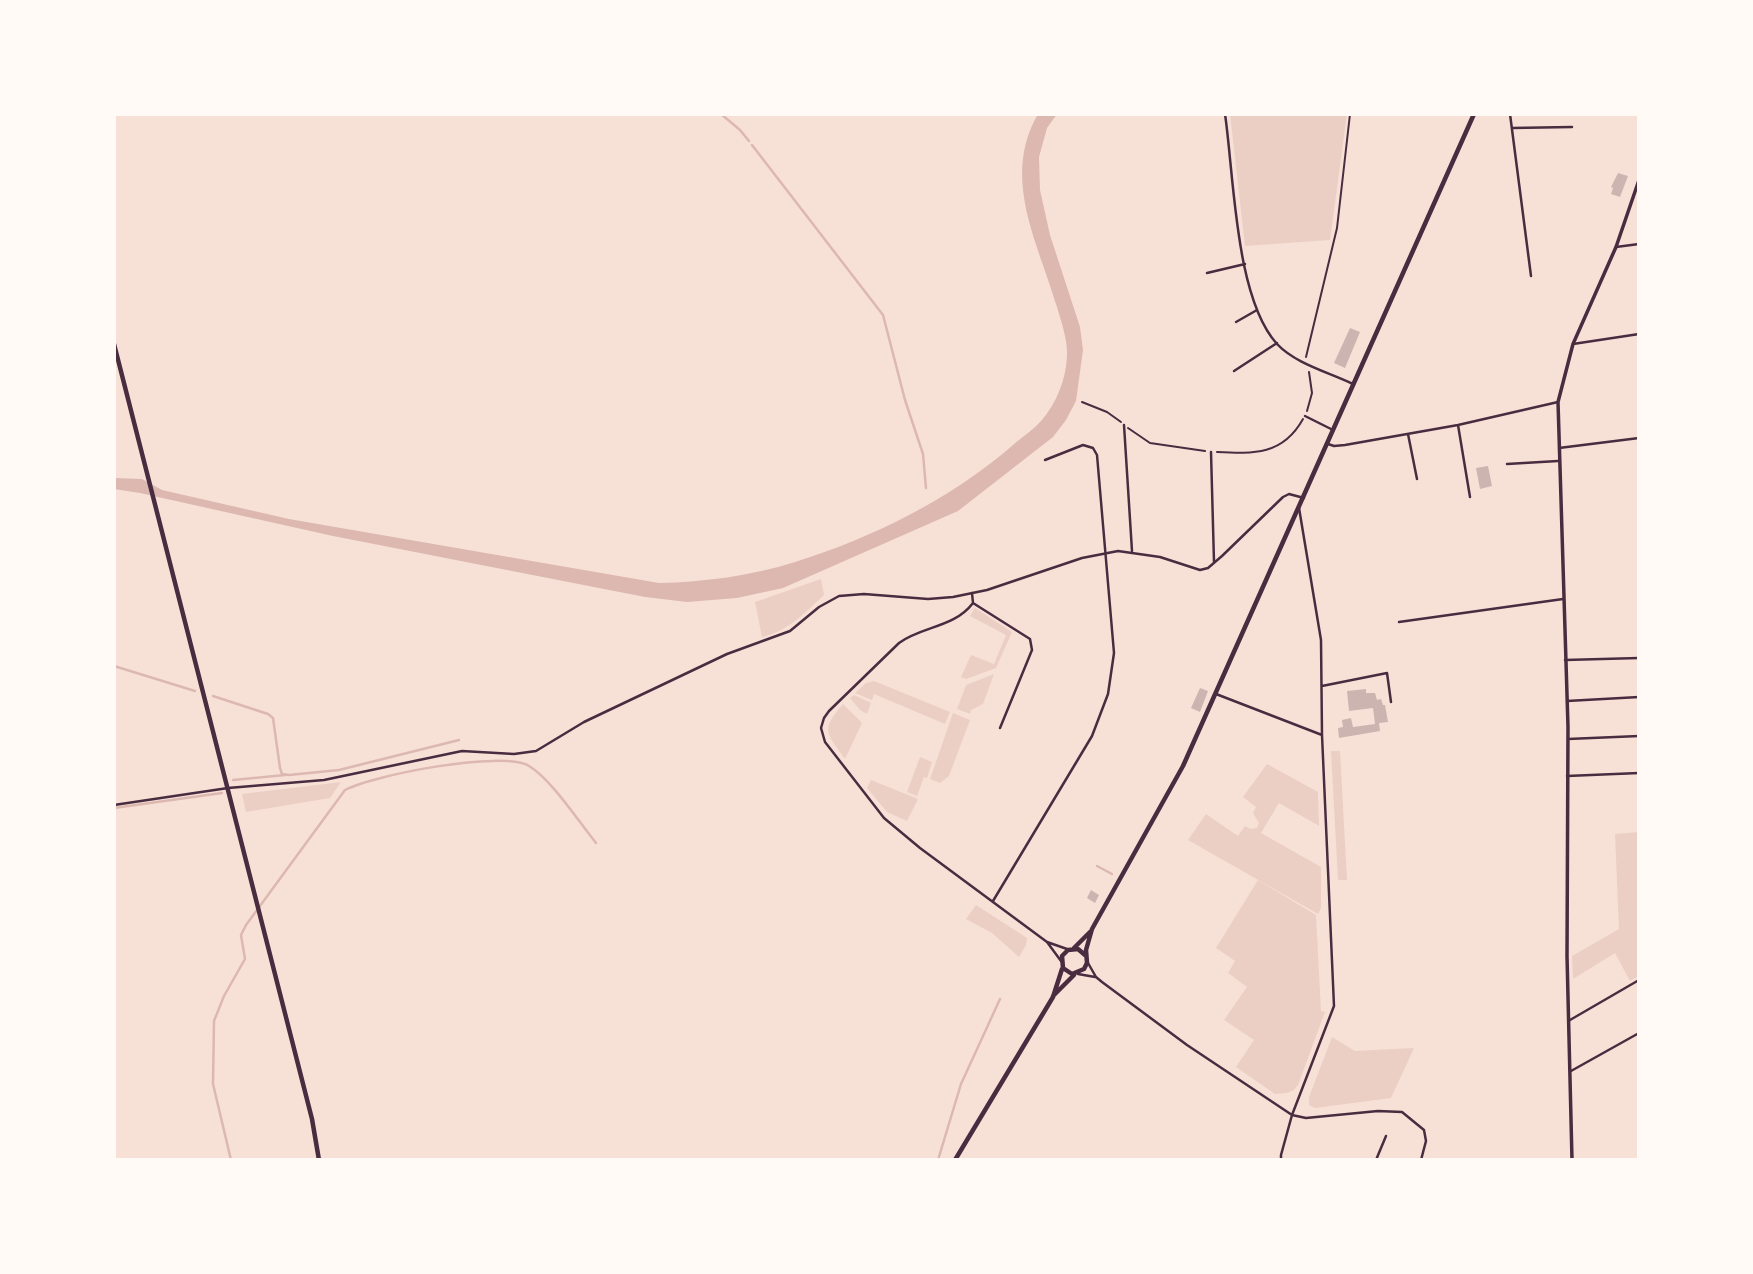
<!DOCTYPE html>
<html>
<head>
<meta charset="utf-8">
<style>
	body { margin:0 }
	#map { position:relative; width:1753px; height:1274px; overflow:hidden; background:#f7e1d7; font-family:Inter,sans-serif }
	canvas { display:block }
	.frame { position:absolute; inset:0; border:116px solid #fffaf5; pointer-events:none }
</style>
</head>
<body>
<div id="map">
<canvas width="1753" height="1274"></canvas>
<div class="frame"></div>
</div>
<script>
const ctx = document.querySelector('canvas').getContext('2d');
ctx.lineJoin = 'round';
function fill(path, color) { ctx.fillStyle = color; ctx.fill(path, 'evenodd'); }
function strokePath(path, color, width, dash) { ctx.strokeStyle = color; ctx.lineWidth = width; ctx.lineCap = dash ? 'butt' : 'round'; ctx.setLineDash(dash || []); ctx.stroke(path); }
fill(new Path2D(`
	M1230,114H1347L1330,240L1245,246Z
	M821,579L824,595C805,613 788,631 762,637L755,602Z
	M975,608L1012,632L996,668L966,679L961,677L971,655L994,664L1006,635L970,616Z
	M994,674L983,704L971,710L970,714L957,709L966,685Z
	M874,681L950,712L945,724L874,694L872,700L855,693L866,683Z
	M854,695L871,703L867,714L860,710L850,698Z
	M843,704L862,723L845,759C826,732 820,731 843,704Z
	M953,713L970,720L949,776L940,783L930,779Z
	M1331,751H1340L1347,880H1338Z
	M920,757L932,762L927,778L924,777L917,796L907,792Z
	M1267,764L1318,792L1319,826L1279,803L1261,833L1321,867V908L1318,914L1188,840L1206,814L1238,836L1245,826L1251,829L1257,828L1259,823L1253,813L1256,807L1243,797Z
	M871,780L918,799L907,821L887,812L867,788Z
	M341,782L330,798L246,812L242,794Z
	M1639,832V976L1630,981L1615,953L1573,979L1572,956L1619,929L1615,834Z
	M1258,880L1316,915L1321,1011L1325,1012L1298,1085L1294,1090L1287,1093L1275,1094L1236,1067L1254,1040L1224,1020L1247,987L1228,973L1235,961L1216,948Z
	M976,905L1027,938L1026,945L1019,957L992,933L966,919Z
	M1332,1037L1355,1051L1414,1048L1391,1098L1315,1108L1309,1105V1097Z`), '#ebcfc5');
fill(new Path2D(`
	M1038,114H1057L1047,128L1039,157L1040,190L1050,235L1080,327L1083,350L1076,401L1066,420L1053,437L958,511L783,588L737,598L687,602L645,597L333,536L140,493L114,489V478L142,479L162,490L289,519L659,583C705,582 750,576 795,562C872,538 951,499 1013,445C1022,437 1033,430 1041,421C1057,403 1067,377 1067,353C1067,338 1061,321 1057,307C1038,242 1001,178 1038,114Z`), '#dcb8b0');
strokePath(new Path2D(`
	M721,114L740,130L749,141
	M752,145L883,315L905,400L923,454L926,488
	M114,666L195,691
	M213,696L268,714L273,718L280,768L282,774L289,775L339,770L459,740
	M233,780L285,775
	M114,808L222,793
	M1097,866L1112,874
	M231,1160L213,1084L214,1021L224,996L245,959L241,935L246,925L345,790C373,775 502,750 529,766C551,779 579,822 596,843
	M938,1160L961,1084L1000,999`), '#dcb8b0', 2.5);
fill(new Path2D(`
	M1618,173L1628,176L1620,197L1611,194L1613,188L1611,187Z
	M1350,328L1360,332L1345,368L1334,363Z
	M1488,466L1492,486L1480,489L1476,468Z
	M1200,688L1208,691L1200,712L1191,708Z
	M1366,689V693H1375L1377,700L1381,699L1383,705H1385L1388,722L1379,723L1380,731L1339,738L1338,728L1343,727L1342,720L1351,718L1353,727L1375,724L1373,708L1349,711L1347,691Z
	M1091,890L1099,895L1095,903L1087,898Z`), '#ccb4b1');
strokePath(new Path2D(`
	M1306,357L1337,228L1350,114
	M1082,402L1107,412L1121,422
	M1307,411L1312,393L1309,372
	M1128,428L1150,443L1205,451
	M1217,452C1254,454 1283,455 1303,419`), '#4a2c40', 2);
strokePath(new Path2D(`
	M1225,114C1234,175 1235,298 1277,344C1296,364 1328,372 1353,384
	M1510,114L1531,276
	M1512,128L1572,127
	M1616,247L1639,244
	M1207,273L1245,264
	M1236,322L1257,310
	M1573,344L1639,334
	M1234,371L1277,343
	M1305,416L1333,430
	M1124,425L1132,551
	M1458,425L1470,497
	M1408,434L1417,479
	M1328,444L1334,446L1345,445L1458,425L1558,402
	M1559,448L1639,438
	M1211,452L1214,562
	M1507,464L1558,461
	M972,593L973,603C954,628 922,626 899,643L829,711L824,718L821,728L825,742L884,818L920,848L1047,942L1061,961
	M973,603L1030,639L1032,650L1000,728
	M1399,622L1563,599
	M1565,660L1639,658
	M1322,686L1387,673L1391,702
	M1216,694L1322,735
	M1567,701L1639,697
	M1568,739L1639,736
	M1567,776L1639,773
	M114,805L228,788L324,780L462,751L514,754L536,751L584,722L727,654L790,631L819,607L839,596L864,594L928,599L953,597L987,590L1082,558L1118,551L1160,557L1200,570L1208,568L1222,556L1283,497L1289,494L1304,498
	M993,901L1092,736L1108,694L1114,653L1097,455L1093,448L1083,445L1045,460
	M1047,942L1067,949
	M1088,963L1096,977L1102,982L1187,1045L1292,1115L1306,1118L1378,1111L1402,1112L1424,1130L1426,1141L1421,1160
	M1078,974L1095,977
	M1570,1020L1639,980
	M1571,1071L1639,1033
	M1281,1160V1155L1292,1115L1334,1006L1322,735L1321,640L1299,508
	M1376,1160L1386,1136`), '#4a2c40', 2.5);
strokePath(new Path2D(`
	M1572,1160L1567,956L1568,727L1558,402L1573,344L1616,247L1639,180`), '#4a2c40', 3.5);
strokePath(new Path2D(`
	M1074,948L1090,932
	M1085,955L1078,949L1068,950L1062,956L1063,968L1072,974L1084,969L1087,963L1086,950L1092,929L1183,766L1474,114
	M1053,996L1074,975
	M955,1160L1053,997L1062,969`), '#4a2c40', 4.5);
strokePath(new Path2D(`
	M114,344L312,1119L319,1160`), '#4a2c40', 4.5);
</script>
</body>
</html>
